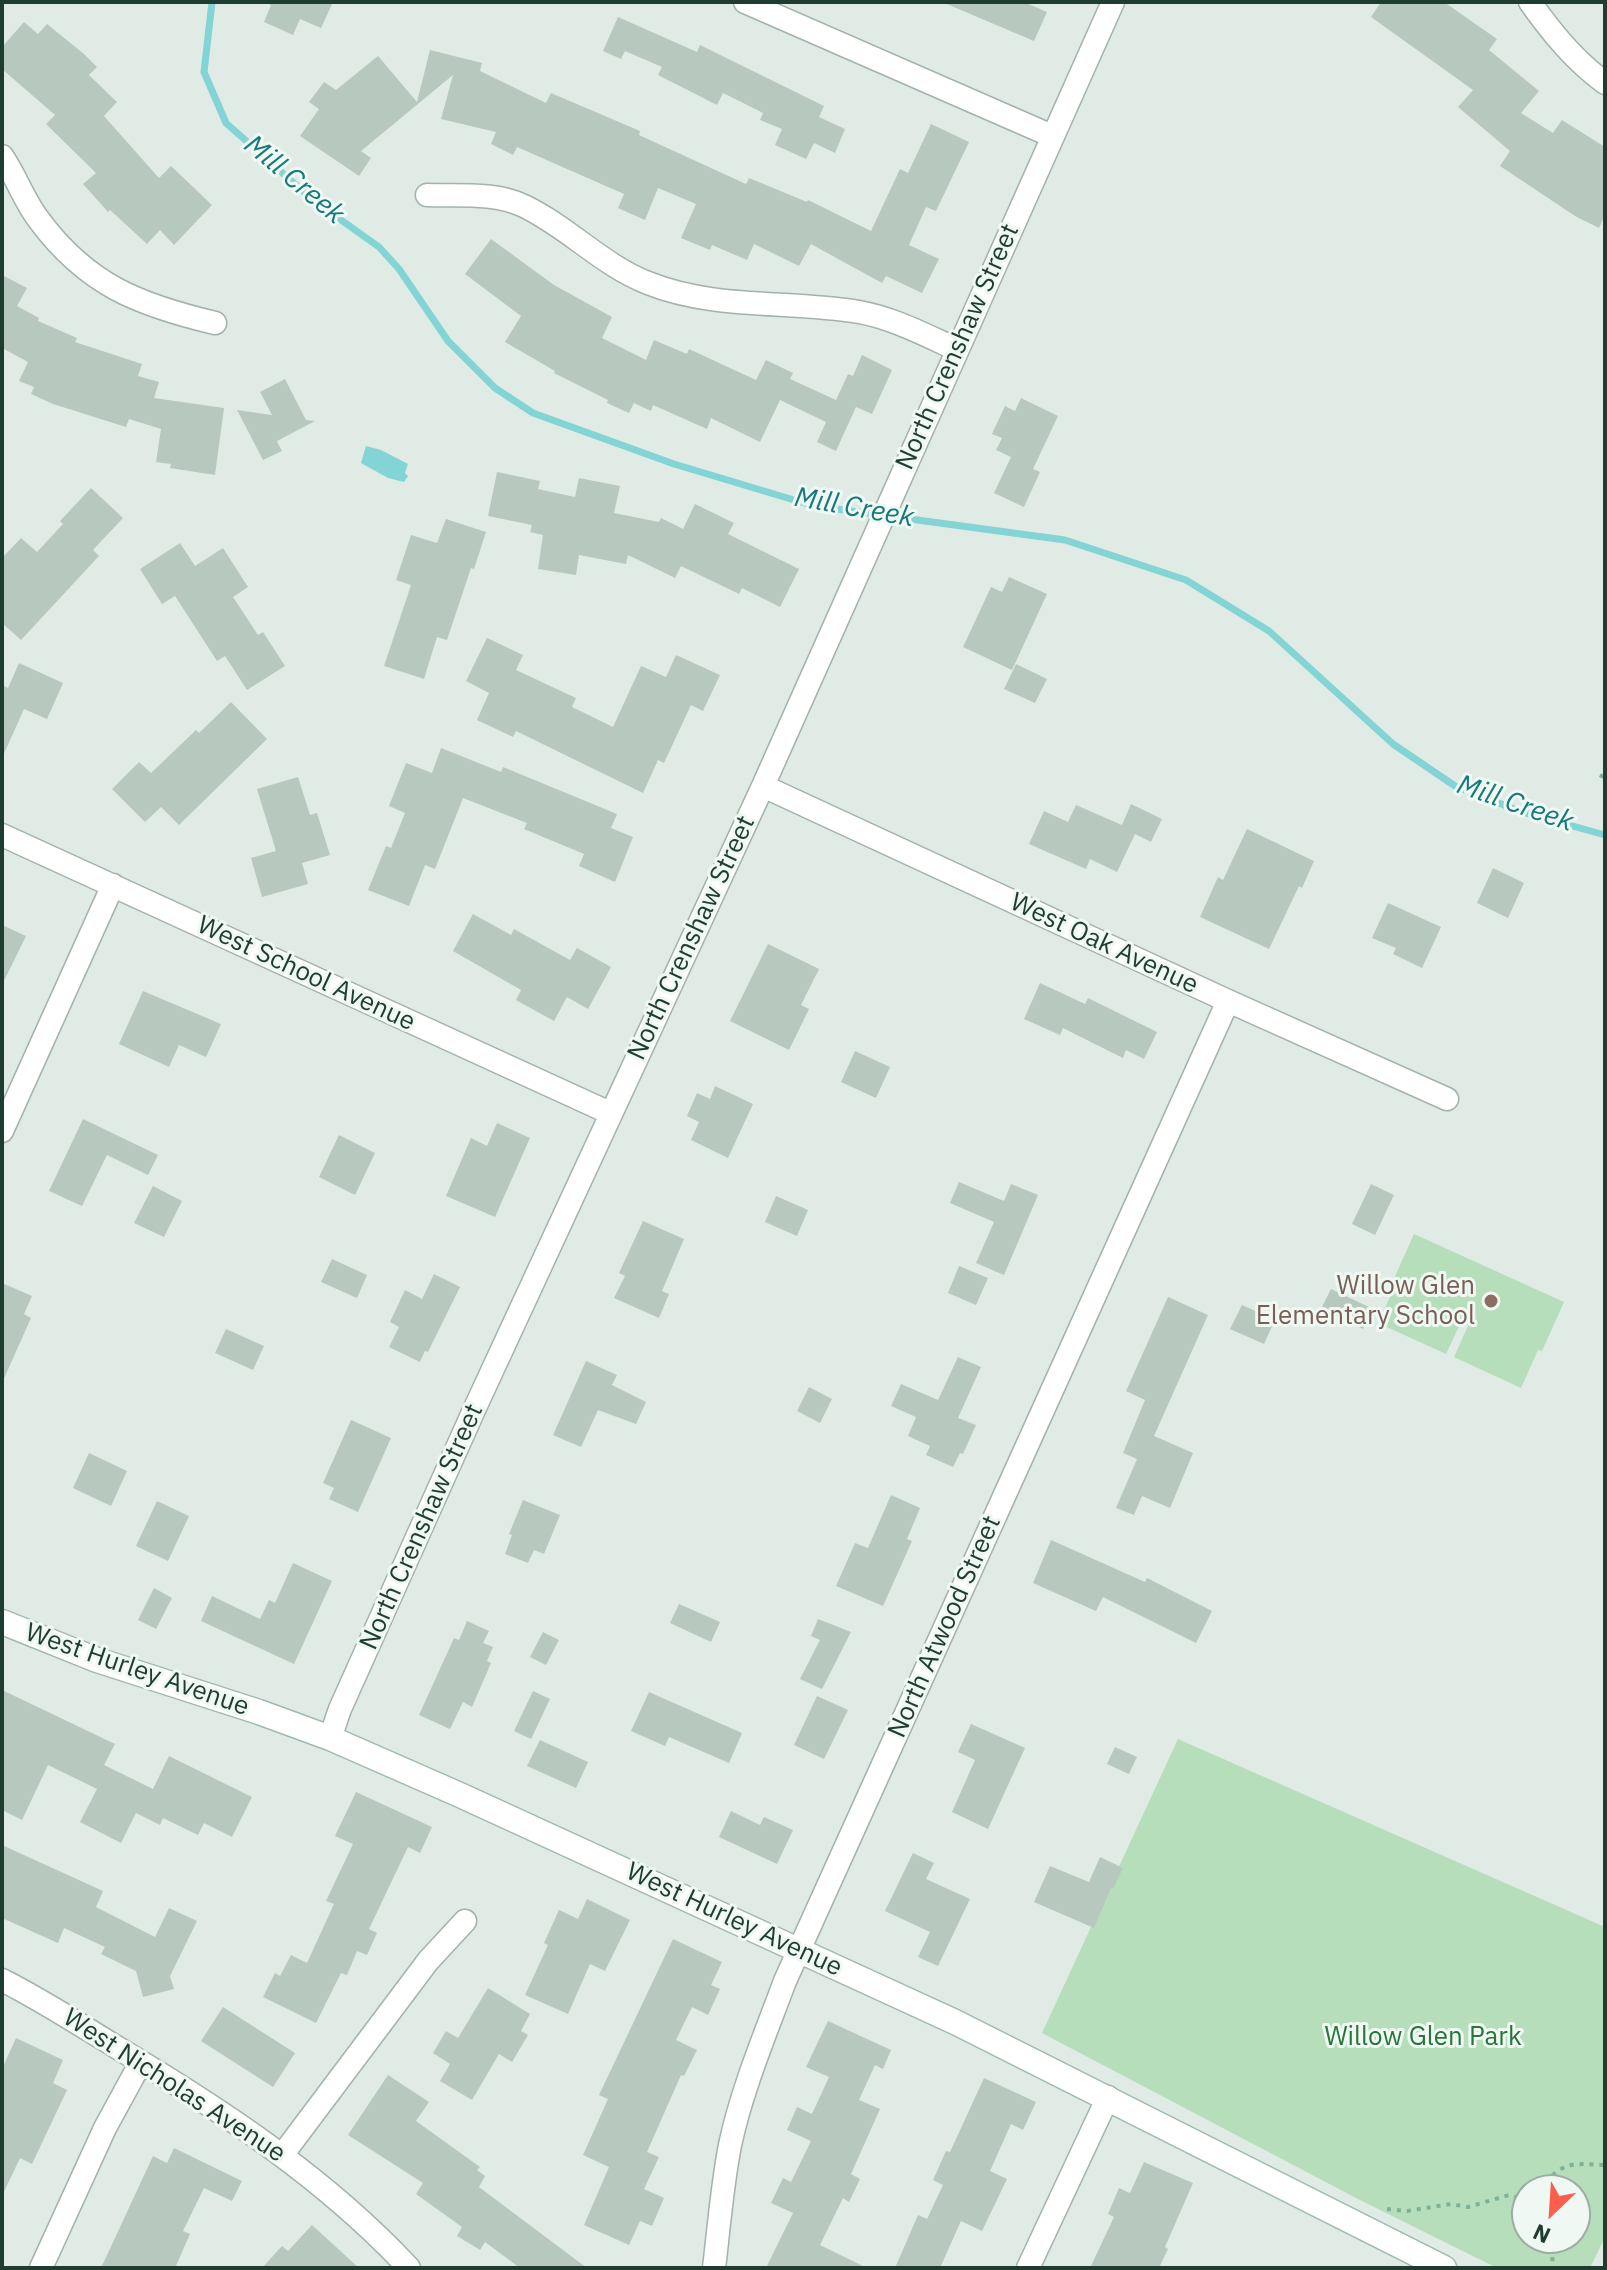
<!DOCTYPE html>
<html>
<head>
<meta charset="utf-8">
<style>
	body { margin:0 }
	#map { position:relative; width:1607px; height:2270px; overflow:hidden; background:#dfebe4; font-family:"IBM Plex Sans",sans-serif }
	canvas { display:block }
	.frame { position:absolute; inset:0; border:4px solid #1f3c30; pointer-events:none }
	.north { position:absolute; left:1511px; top:2174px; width:80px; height:80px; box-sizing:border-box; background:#eff8f2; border:2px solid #9cada4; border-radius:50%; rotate:205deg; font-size:22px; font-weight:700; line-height:32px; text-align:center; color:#1f3c30 }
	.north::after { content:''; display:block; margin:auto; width:28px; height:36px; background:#fb5e4d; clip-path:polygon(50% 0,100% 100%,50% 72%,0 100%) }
</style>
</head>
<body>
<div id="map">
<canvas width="1607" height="2270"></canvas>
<div class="frame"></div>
<div class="north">N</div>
</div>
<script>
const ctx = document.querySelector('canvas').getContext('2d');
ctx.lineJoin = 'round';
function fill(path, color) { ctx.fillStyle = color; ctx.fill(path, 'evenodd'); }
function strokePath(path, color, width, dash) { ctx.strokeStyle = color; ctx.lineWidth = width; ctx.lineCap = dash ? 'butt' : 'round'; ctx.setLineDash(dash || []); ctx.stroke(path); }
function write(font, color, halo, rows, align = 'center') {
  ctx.font = font + ' "IBM Plex Sans",sans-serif'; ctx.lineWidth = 6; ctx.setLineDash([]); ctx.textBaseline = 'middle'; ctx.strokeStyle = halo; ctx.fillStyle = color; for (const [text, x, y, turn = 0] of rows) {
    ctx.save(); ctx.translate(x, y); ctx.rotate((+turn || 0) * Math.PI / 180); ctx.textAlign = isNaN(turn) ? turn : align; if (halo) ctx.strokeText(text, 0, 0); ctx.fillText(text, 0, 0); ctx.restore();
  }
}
fill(new Path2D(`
	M1414,1234L1564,1302L1542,1351L1538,1350L1521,1388L1454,1357L1471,1319L1464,1316L1446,1354L1378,1323L1395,1286L1392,1283Z
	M1178,1739L1605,1927V2237L1590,2268H1497L1356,2198L1042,2033ZM1527,2190H1575V2238H1527Z`), '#b6debb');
fill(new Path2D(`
	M366,446L381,450L408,464L405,473L408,476L404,482L388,478L361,463Z`), '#83d4d4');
strokePath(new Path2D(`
	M212,2L204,72L226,123L313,200L379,247L399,269L448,341L495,388L533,413L674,464L814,506L1065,540L1186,580L1269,631L1393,744L1455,786L1522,812L1605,835`), '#83d4d4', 7);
fill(new Path2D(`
	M263,2H333L321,28L300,19L293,35L264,22L271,5Z
	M942,2H1024L1047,12L1034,41Z
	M1381,2H1444L1497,39L1489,50L1539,91L1521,113L1553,133L1562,120L1605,147V215L1599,228L1575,216L1500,166L1510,151L1458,107L1473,90L1371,17Z
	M618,17L697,52L700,45L824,106L819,117L845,129L835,153L814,143L806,159L775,145L782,129L760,120L763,113L723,93L717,105L658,75L662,67L625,51L621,59L603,51Z
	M24,22L38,34L47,24L84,54L97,67L89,75L117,102L104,116L159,178L171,166L212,205L174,245L160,230L147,244L110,210L108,212L83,184L96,173L46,124L55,115L2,69V47Z
	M430,50L482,63L480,71L546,103L551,93L640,131L639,135L746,184L749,178L807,202L808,200L871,231L900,169L908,173L931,124L969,142L936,211L926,207L909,245L939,259L922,293L886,276L882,283L811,244L799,266L754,244L747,260L712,245L710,250L681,238L696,204L658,188L645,220L618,208L624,194L517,147L513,155L491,144L496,132L441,119L453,75L361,151L371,158L359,176L300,136L319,109L309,102L324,82L336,90L378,56L417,102Z
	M491,239L554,285L612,317L602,338L646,360L654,340L687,354L689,349L756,380L766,360L793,373L790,379L836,400L848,374L853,376L862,355L892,370L872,414L856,407L836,451L817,442L826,422L780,400L760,442L711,418L707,429L653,405L651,411L634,403L629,413L607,403L608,400L554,373L555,371L505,342L521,316L465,274Z
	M2,275L27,288L17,306L39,318L38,321L77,338L75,342L142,364L138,376L159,382L154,398L224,408L215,475L170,468L171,464L156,462L161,429L129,419L126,427L53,404L31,394L34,387L19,381L28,362L2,348Z
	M285,379L306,420L315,421L277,441L282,451L263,460L237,410L272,415L260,392Z
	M1021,398L1058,416L1033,469L1040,472L1024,507L994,493L1011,457L996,450L1002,438L992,434L1005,406L1015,411Z
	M497,472L540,481L538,489L575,497L579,478L620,486L614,513L659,522L661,518L683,529L695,504L734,523L728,534L799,569L780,607L742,588L739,594L681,566L675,578L628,555L626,564L579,555L576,575L538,569L543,535L530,532L532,525L488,516Z
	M91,488L123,518L93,550L99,556L21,640L2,623V558L21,538L37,552L63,524L60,521Z
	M446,519L486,532L474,569L471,568L447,640L437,637L424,679L384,666L411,585L396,580L411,535L437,543Z
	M180,543L195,566L223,548L248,587L233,597L258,635L263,632L285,666L247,690L225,656L217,661L175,596L162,604L140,569Z
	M1009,577L1047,594L1012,670L963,647L991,587L1002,592Z
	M487,638L523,655L516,670L576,698L572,707L613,727L641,666L666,677L676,655L720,675L703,711L691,705L664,763L658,760L643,793L516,731L513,737L477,720L489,693L466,681Z
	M19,663L63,683L47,719L24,709L2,758V685L8,688Z
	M1016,664L1047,679L1035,703L1004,689Z
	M231,702L267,739L179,825L161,807L145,822L112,789L139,762L151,773L196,730L199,733Z
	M441,748L501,772L503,767L617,814L611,828L633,837L615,882L579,866L584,854L524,829L527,823L463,798L435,869L425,865L409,906L368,890L386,846L391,848L405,813L389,806L406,763L432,773Z
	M298,777L310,815L317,813L330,855L302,863L308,884L262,897L251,858L276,851L257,789Z
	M1131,804L1162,819L1151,842L1135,834L1117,872L1090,859L1086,869L1029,844L1044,811L1068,822L1076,805L1122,825Z
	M1247,829L1314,861L1302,888L1299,886L1269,949L1200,917L1218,877L1223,880Z
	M1493,868L1524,883L1508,918L1477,903Z
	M1388,903L1441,927L1422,968L1393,954L1396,948L1372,938Z
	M473,914L511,935L514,929L570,960L577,948L611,967L588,1009L567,997L554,1021L516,1000L521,990L453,951Z
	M2,925L26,936L2,985Z
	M768,944L819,969L801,1005L809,1009L789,1050L730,1021Z
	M1040,983L1085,1004L1088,998L1157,1032L1144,1059L1126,1050L1123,1058L1063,1028L1060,1035L1024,1019Z
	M143,991L221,1024L206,1057L179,1045L169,1067L119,1044Z
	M855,1051L890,1067L876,1098L841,1082Z
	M715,1086L753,1104L728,1158L691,1140L699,1122L687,1116L697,1093L710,1099Z
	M83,1119L158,1155L148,1175L107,1155L82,1206L49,1191Z
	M497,1123L530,1138L495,1217L446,1196L471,1138L487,1146Z
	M339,1135L375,1153L355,1195L319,1177Z
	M959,1182L1004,1201L1011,1184L1038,1195L1004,1275L976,1263L994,1222L950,1203Z
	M1371,1184L1394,1195L1375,1235L1352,1224Z
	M153,1186L182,1201L164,1237L134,1223Z
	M776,1196L808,1210L797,1236L765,1222Z
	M643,1221L684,1239L662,1291L669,1294L659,1318L614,1298L625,1276L619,1273Z
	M332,1259L367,1275L357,1298L321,1282Z
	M959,1266L988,1278L976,1305L948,1293Z
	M434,1274L460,1287L428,1352L425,1351L420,1362L389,1347L399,1327L390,1322L405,1290L422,1299Z
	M2,1283L32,1296L24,1314L31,1318L2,1383Z
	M1331,1289L1373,1309L1363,1329L1321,1309Z
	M1168,1297L1208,1315L1154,1436L1193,1453L1170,1508L1142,1496L1134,1515L1116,1508L1137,1459L1123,1453L1145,1400L1126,1391Z
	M1242,1305L1275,1320L1264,1344L1230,1329Z
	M226,1329L264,1346L253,1370L215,1353Z
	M958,1357L981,1367L958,1418L976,1425L963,1454L960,1453L953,1467L926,1455L930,1446L908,1436L916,1417L891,1406L901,1384L938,1400Z
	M586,1361L617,1375L612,1385L646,1402L636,1424L598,1410L581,1447L553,1435Z
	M809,1387L832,1399L820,1423L797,1411Z
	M351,1420L391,1438L358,1512L329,1499L334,1488L323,1483Z
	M89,1453L127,1471L111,1506L73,1488Z
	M891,1495L920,1508L907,1539L912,1541L883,1606L836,1586L855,1543L868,1548Z
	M523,1500L560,1515L544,1554L534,1550L528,1563L505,1554L512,1535L509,1534Z
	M157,1501L189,1516L168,1561L136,1546Z
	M1051,1540L1145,1582L1147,1578L1212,1611L1196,1643L1103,1597L1096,1611L1033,1583Z
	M293,1563L332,1581L294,1664L201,1621L212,1596L260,1619L269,1600L275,1603Z
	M154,1588L172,1598L156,1629L138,1620Z
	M679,1604L720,1622L711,1642L670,1623Z
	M818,1619L851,1632L822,1689L800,1679L820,1640L811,1636Z
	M467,1621L489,1631L483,1643L493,1647L487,1661L491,1663L472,1707L463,1702L450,1729L419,1715L454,1638L459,1640Z
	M543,1632L559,1640L546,1665L530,1657Z
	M2,1690L115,1744L104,1765L153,1789L169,1756L252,1797L232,1837L204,1823L198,1835L163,1818L160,1825L136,1813L121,1843L80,1822L97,1789L48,1765L22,1820L2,1810Z
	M533,1691L550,1699L531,1739L514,1731Z
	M649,1692L742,1733L729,1763L669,1737L665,1746L631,1731Z
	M817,1696L848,1710L824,1759L794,1745Z
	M971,1724L1025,1748L988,1829L952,1812L975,1760L958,1752Z
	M540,1740L588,1762L576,1788L527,1766Z
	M1115,1747L1137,1757L1129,1774L1107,1764Z
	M356,1792L432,1827L420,1853L408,1847L369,1929L377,1933L367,1955L357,1951L347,1975L341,1973L316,2023L263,1997L275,1973L280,1976L291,1955L307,1963L334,1904L326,1901L353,1844L335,1836Z
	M731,1811L760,1825L764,1817L793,1830L777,1864L719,1837Z
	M2,1845L103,1891L96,1907L155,1937L169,1908L197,1921L170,1976L174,1989L143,1997L136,1971L101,1954L105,1947L64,1928L58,1943L2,1918Z
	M913,1853L934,1863L926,1879L970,1899L938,1966L918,1957L930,1932L885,1911Z
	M1100,1857L1123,1868L1113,1889L1111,1888L1094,1928L1034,1902L1050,1866L1089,1882Z
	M587,1899L630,1920L605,1971L590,1964L568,2014L525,1995L548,1945L544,1943L559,1910L578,1919Z
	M673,1939L722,1962L711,1985L720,1989L708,2015L692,2007L676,2040L697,2050L684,2076L681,2075L647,2152L659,2157L644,2189L664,2198L652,2226L640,2221L629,2245L584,2225L609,2167L583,2155L608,2099L599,2095Z
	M488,1988L530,2014L521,2031L528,2035L512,2062L499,2054L472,2100L440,2081L450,2064L433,2053L446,2031L458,2038Z
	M223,2007L295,2053L273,2087L201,2041Z
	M828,2021L891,2050L883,2069L875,2065L859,2100L880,2109L851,2174L860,2179L849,2202L843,2198L820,2245L867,2268H766L793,2213L771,2203L783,2178L791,2182L811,2141L787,2130L797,2107L812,2114L829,2077L806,2067Z
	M16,2038L63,2060L53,2083L67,2090L32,2164L20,2158L2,2196V2069Z
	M388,2075L429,2102L416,2121L480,2167L477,2170L485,2176L479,2187L587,2268H520L485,2242L480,2250L457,2236L462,2227L416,2194L423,2183L348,2135Z
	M984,2078L1036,2102L1023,2130L1011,2124L990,2171L1007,2179L982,2231L961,2221L940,2268H895L918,2215L927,2219L943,2185L933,2180L946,2151L950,2152Z
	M174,2148L242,2181L232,2201L204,2188L183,2231L190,2234L175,2268H101L153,2156L167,2163Z
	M1144,2162L1193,2183L1165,2247L1168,2249L1159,2268H1090L1114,2217L1108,2214L1119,2188L1130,2193Z
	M312,2225L359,2268H262L282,2246L288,2251Z`), '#b7c9bf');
const street = new Path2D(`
	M745,2L1052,136
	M1530,2C1552,33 1574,60 1605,83
	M2,156C16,176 24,201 39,220C87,285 139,305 215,323
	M427,195C458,196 496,192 524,206C568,227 602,265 648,283C715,310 790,300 859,312C893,318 925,335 956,349
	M763,786L1228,1001L1447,1099
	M2,835L610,1113
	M2,1131L113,885
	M330,1738L340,1709L474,1410L763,786L1113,2
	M2,1980C42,2000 80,2025 118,2048C223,2111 325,2178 409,2268
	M283,2154L428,1961L465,1921
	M41,2268L105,2128L141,2062
	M714,2268C719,2227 722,2186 730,2145C742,2089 765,2035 785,1981L1228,1001
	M1028,2268L1108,2097`);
const secondary = new Path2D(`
	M2,1622L97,1660L259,1712L330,1738L460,1795L955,2022L1444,2268`);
strokePath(street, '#a2b3aa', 25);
strokePath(secondary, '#9fbbad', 27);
strokePath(new Path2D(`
	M1600,775L1605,778
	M1539,2190C1562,2162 1569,2163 1605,2165
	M1387,2209L1407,2211L1451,2204L1468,2207L1509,2195L1527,2201
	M1549,2238L1553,2248L1552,2268`), '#7db199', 4, [4, 6]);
strokePath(street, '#fff', 22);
strokePath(secondary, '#fff', 24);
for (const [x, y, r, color] of [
	[1491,1301,8,"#8d6e63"]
]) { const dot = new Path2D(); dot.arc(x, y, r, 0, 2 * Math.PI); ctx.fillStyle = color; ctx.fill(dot); strokePath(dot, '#eff8f2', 3); }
write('26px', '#1f3c30', '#eff8f2', [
	["North Crenshaw Street",958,347,-66],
	["North Crenshaw Street",692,938,-65],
	["West Oak Avenue",1104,944,25],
	["West School Avenue",306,974,25],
	["North Crenshaw Street",422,1527,-66],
	["North Atwood Street",945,1627,-66],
	["West Hurley Avenue",137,1670,19],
	["West Hurley Avenue",734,1920,25],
	["West Nicholas Avenue",174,2086,33]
]);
write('26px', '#785e54', '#eff8f2', [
	["Willow Glen",1475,1286],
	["Elementary School",1475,1316]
], 'right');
write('26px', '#27753a', '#eff8f2', [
	["Willow Glen Park",1423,2037]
]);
write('italic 28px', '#16797b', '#eff8f2', [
	["Mill Creek",294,180,40],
	["Mill Creek",854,508,10],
	["Mill Creek",1515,804,19]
]);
</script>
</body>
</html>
